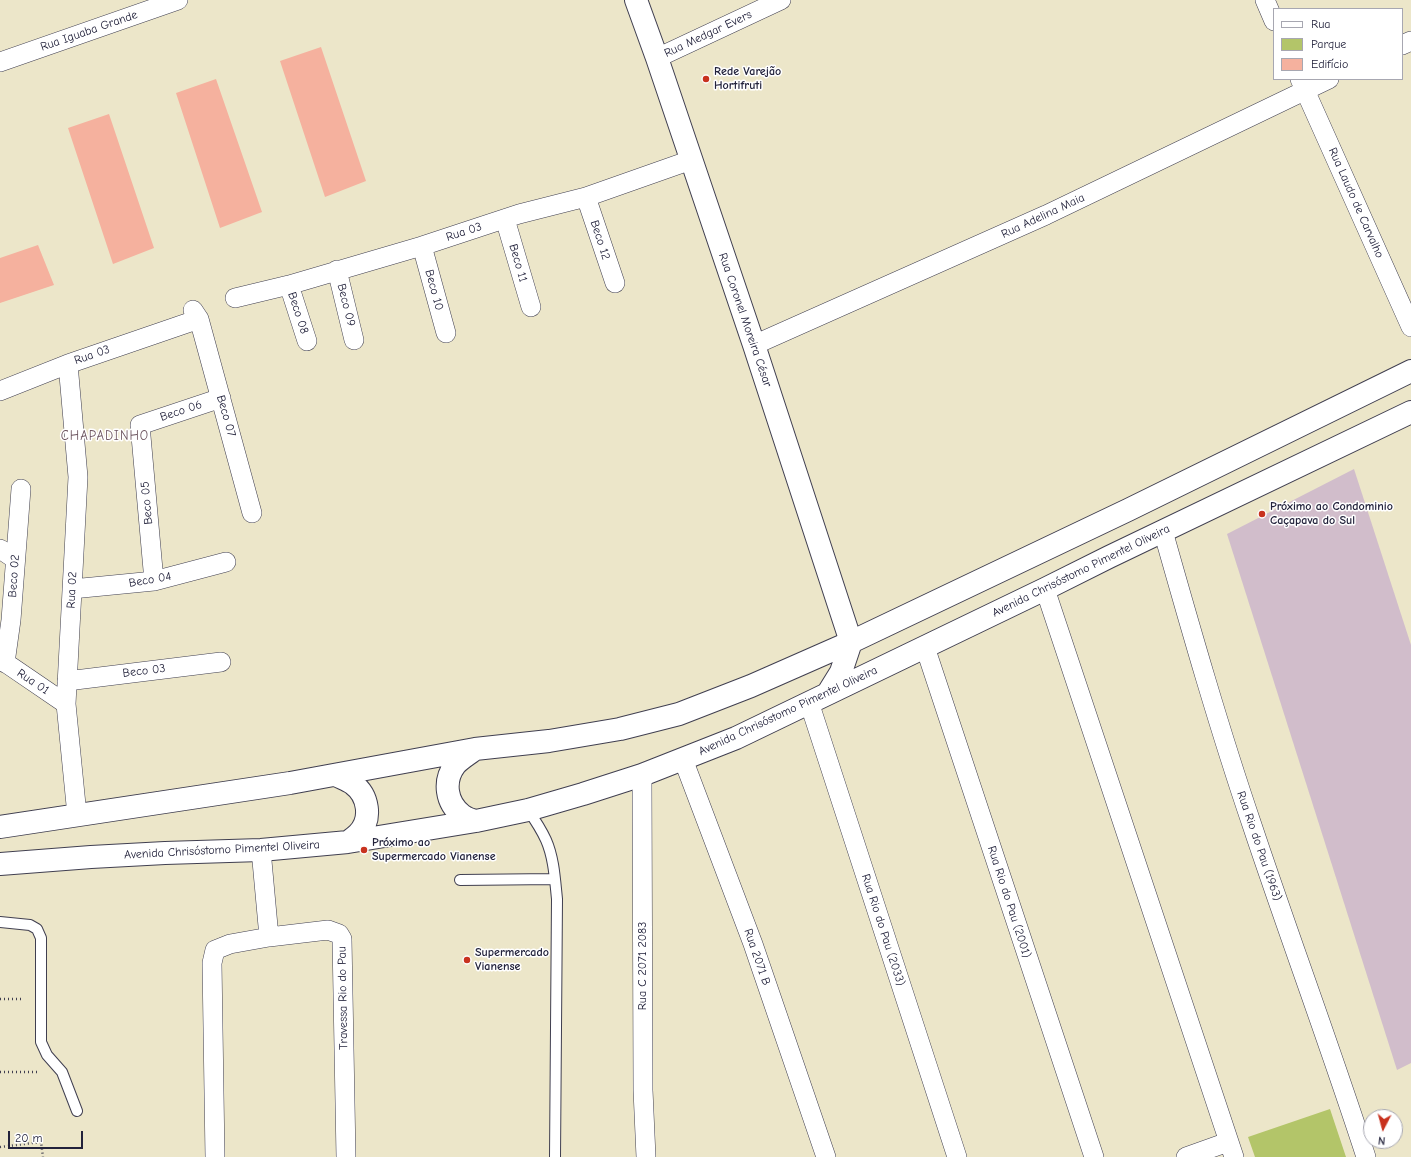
<!DOCTYPE html>
<html>
<head>
<meta charset="utf-8">
<style>
	body { margin:0 }
	#map { position:relative; width:1411px; height:1157px; overflow:hidden; background:#ece6c9; font-family:"Comic Neue",sans-serif }
	canvas { display:block }
	.legend { position:absolute; left:1273px; top:8px; width:130px; height:72px; box-sizing:border-box; background:#fff; border:1px solid #a7a7b1; margin:0; padding:5px 7px; list-style:none; font-size:12px; color:#22223b }
	.legend li { display:flex; align-items:center; gap:8px; height:20px }
	.legend b { width:20px; border:1px solid #a7a7b1 }
	.north { position:absolute; left:1363px; top:1109px; width:40px; height:40px; box-sizing:border-box; background:#fff; border:1px solid #a7a7b1; border-radius:50%; rotate:186deg; font-size:11px; font-weight:700; line-height:16px; text-align:center; color:#22223b }
	.north::after { content:''; display:block; margin:auto; width:14px; height:18px; background:#c8321e; clip-path:polygon(50% 0,100% 100%,50% 72%,0 100%) }
	.scale { position:absolute; left:8px; top:1131px; width:75px; height:18px; box-sizing:border-box; border:2px solid #22223b; border-top:0; padding-left:5px; font-size:12px; line-height:14px; white-space:nowrap; color:#22223b; -webkit-text-stroke:3px #fff; paint-order:stroke }
</style>
</head>
<body>
<div id="map">
<canvas width="1411" height="1157"></canvas>
<ul class="legend">
<li><b style="height:5px;background:#fff"></b>Rua</li>
<li><b style="height:11px;background:#b3c569"></b>Parque</li>
<li><b style="height:11px;background:#f5b19e"></b>Edifício</li>
</ul>
<div class="north">N</div>
<div class="scale">20 m</div>
</div>
<script>
const ctx = document.querySelector('canvas').getContext('2d');
ctx.lineJoin = 'round';
function fill(path, color) { ctx.fillStyle = color; ctx.fill(path, 'evenodd'); }
function strokePath(path, color, width, dash) { ctx.strokeStyle = color; ctx.lineWidth = width; ctx.lineCap = dash ? 'butt' : 'round'; ctx.setLineDash(dash || []); ctx.stroke(path); }
function write(font, color, halo, rows, align = 'center') {
  ctx.font = font + ' "Comic Neue",sans-serif'; ctx.lineWidth = 3; ctx.setLineDash([]); ctx.textBaseline = 'middle'; ctx.strokeStyle = halo; ctx.fillStyle = color; for (const [text, x, y, turn = 0] of rows) {
    ctx.save(); ctx.translate(x, y); ctx.rotate((+turn || 0) * Math.PI / 180); ctx.textAlign = isNaN(turn) ? turn : align; if (halo) ctx.strokeText(text, 0, 0); ctx.fillText(text, 0, 0); ctx.restore();
  }
}
fill(new Path2D(`
	M1354,469L1411,645V1063L1397,1070L1227,534Z`), '#d1bdcb');
fill(new Path2D(`
	M1330,1109L1346,1157H1255L1248,1137Z`), '#b3c569');
fill(new Path2D(`
	M321,47L366,181L325,197L280,61Z
	M216,79L262,212L220,228L176,93Z
	M109,114L154,248L113,264L68,128Z
	M38,245L54,285L0,303V258Z`), '#f5b19e');
const lane = new Path2D(`
	M528,810C535,820 541,829 546,840C554,858 555,880 557,899L555,1157
	M460,880L554,879
	M0,922L30,925L37,929L41,938V1042L47,1055L62,1072L77,1111`);
const street = new Path2D(`
	M1265,0L1274,21
	M1402,45L1411,41
	M657,58L781,0
	M0,62L178,0
	M1300,79L1411,327
	M586,197L615,283
	M505,219L531,307
	M422,246L446,333
	M337,270L354,340
	M289,285L307,341
	M235,298L289,285L422,246L519,214L586,197L691,160
	M199,319L252,513
	M754,345L1046,215L1329,79
	M68,364L78,477L66,704L77,815
	M0,391L68,364L199,319L193,310
	M1163,531C1191,630 1219,728 1252,825C1289,936 1330,1046 1366,1157
	M0,549L15,559
	M154,581L140,425L221,398
	M72,589L154,581L226,562
	M1045,589L1234,1157
	M925,647L1094,1157
	M0,659L66,704
	M5,663L11,620L21,489
	M67,681L221,662
	M809,702L957,1157
	M683,759L753,944L826,1157
	M642,775L643,1090L646,1157
	M261,850L269,937
	M215,1157L212,963L215,950L230,944L269,937L328,930L339,934L342,939L346,1157
	M1186,1157L1228,1142`);
const secondary = new Path2D(`
	M636,0L657,58L754,345L851,642`);
const primary = new Path2D(`
	M828,693L841,672L851,642
	M475,749C469,754 460,759 455,765C443,781 446,803 462,815C466,818 472,820 476,821
	M336,775C341,778 348,780 353,784C368,795 373,819 358,834C355,837 352,839 348,842
	M0,827L290,783L475,749L549,741L620,729L679,714L751,686L851,642L1128,510L1411,371
	M0,864L91,857L165,853L261,850L348,842L476,821L528,810L583,794L642,775L736,738L1045,589L1109,557L1411,412`);
strokePath(lane, '#403f50', 12);
strokePath(street, '#403f50', 20);
strokePath(secondary, '#403f50', 24);
strokePath(primary, '#403f50', 24);
strokePath(new Path2D(`
	M0,999H23
	M0,1072H37
	M0,1147L41,1142L43,1157`), '#403f50', 2.5, [1, 3]);
strokePath(lane, '#fff', 10);
strokePath(street, '#fff', 19);
strokePath(secondary, '#fff', 22);
strokePath(primary, '#fff', 22);
for (const [x, y, r, color] of [
	[706,79,4,"#c8321e"],
	[1262,514,4,"#c8321e"],
	[364,850,4,"#c8321e"],
	[467,960,4,"#c8321e"]
]) { const dot = new Path2D(); dot.arc(x, y, r, 0, 2 * Math.PI); ctx.fillStyle = color; ctx.fill(dot); strokePath(dot, '#fff', 1.5); }
write('12px', '#22223b', '#fff', [
	["Rua Iguaba Grande",89,31,-19],
	["Rua Medgar Evers",708,34,-25],
	["Rua Laudo de Carvalho",1356,203,66],
	["Rua Adelina Maia",1043,216,-25],
	["Rua 03",464,232,-18],
	["Beco 12",600,240,72],
	["Beco 11",518,263,74],
	["Beco 10",434,290,75],
	["Beco 09",346,305,76],
	["Beco 08",298,313,72],
	["Rua Coronel Moreira César",745,320,71],
	["Rua 03",92,355,-19],
	["Beco 06",181,411,-18],
	["Beco 07",226,416,74],
	["Beco 05",147,503,-95],
	["Avenida Chrisóstomo Pimentel Oliveira",1081,571,-26],
	["Beco 02",14,576,-86],
	["Beco 04",150,580,-10],
	["Rua 02",72,590,-87],
	["Beco 03",144,671,-7],
	["Rua 01",33,682,34],
	["Avenida Chrisóstomo Pimentel Oliveira",788,711,-25],
	["Rua Rio do Pau (1963)",1259,846,71],
	["Avenida Chrisóstomo Pimentel Oliveira",222,850,-3],
	["Rua Rio do Pau (2001)",1009,902,72],
	["Rua Rio do Pau (2033)",883,930,72],
	["Rua 2071 B",757,957,71],
	["Rua C 2071 2083",643,966,-90],
	["Travessa Rio do Pau",343,998,-91]
]);
write('bold 12px', '#22223b', '#fff', [
	["Rede Varejão",714,72],
	["Hortifruti",714,86],
	["Próximo ao Condominio",1270,507],
	["Caçapava do Sul",1270,521],
	["Próximo ao",372,843],
	["Supermercado Vianense",372,857],
	["Supermercado",475,953],
	["Vianense",475,967]
], 'left');
ctx.letterSpacing = '1px';
write('13px', '#6c545e', '#fff', [
	["CHAPADINHO",105,436]
]);
ctx.letterSpacing = '0px';
</script>
</body>
</html>
